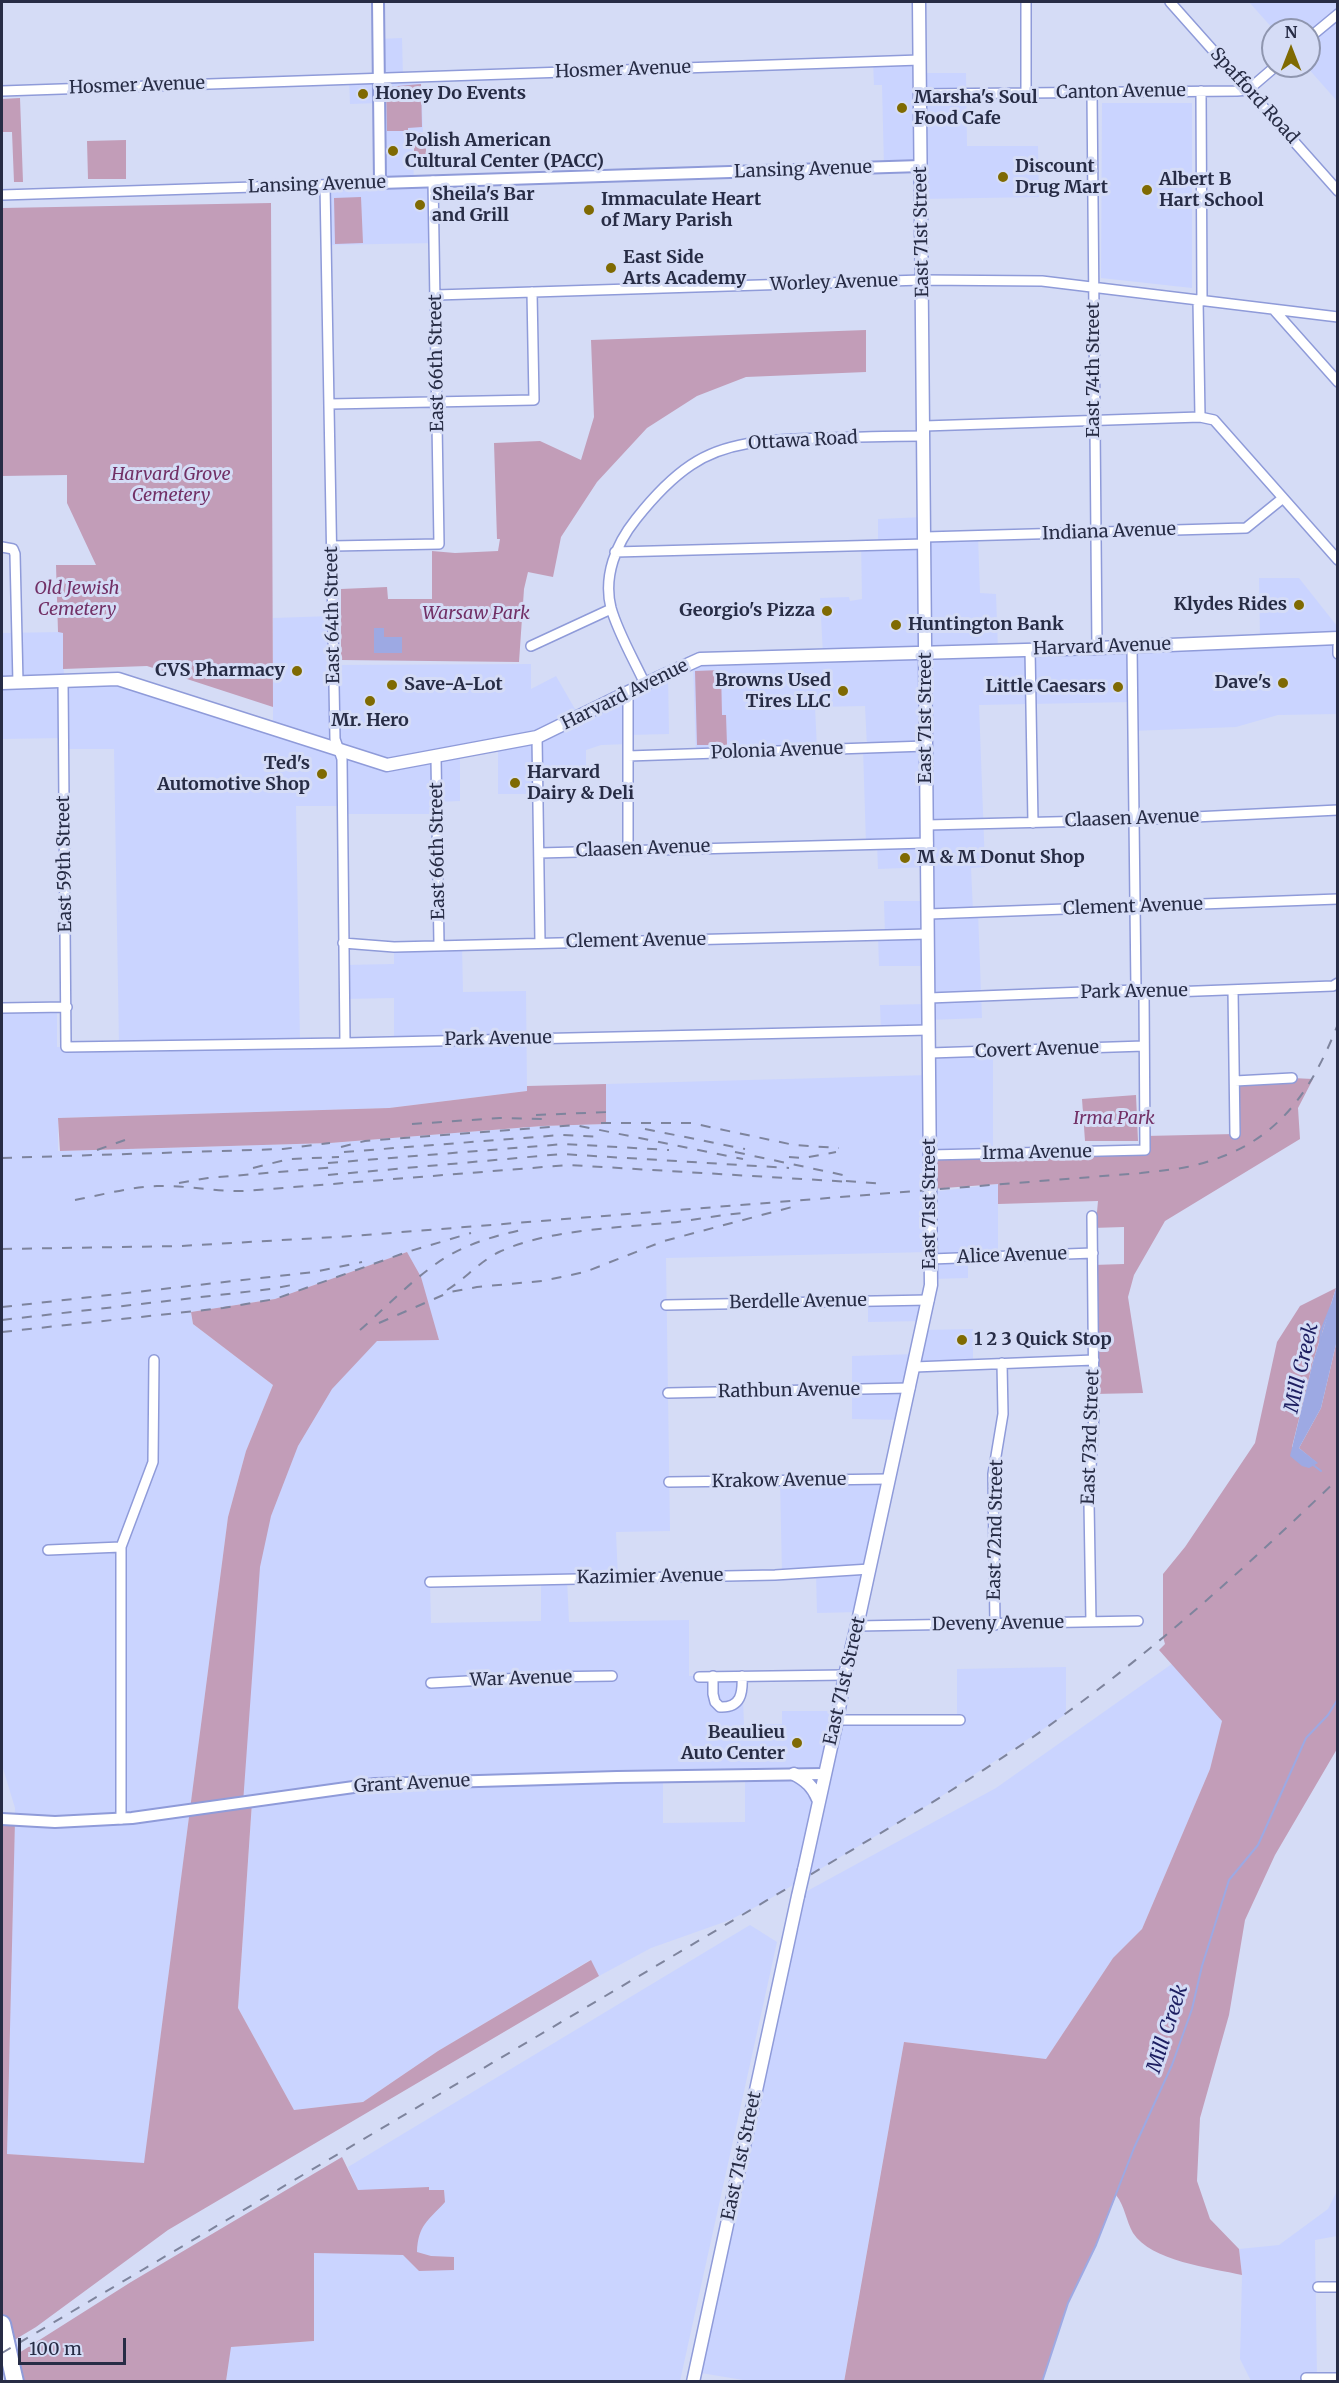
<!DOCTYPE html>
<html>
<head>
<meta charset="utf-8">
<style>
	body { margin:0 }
	#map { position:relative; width:1339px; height:2383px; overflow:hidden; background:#d5dcf6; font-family:Merriweather,serif }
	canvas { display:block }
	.frame { position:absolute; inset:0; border:3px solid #272c45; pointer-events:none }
	.north { position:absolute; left:1261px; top:18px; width:60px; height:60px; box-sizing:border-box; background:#d5dcf6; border:2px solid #8f96af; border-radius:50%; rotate:0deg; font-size:16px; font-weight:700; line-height:24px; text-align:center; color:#272c45 }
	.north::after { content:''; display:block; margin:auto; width:21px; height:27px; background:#7f6a02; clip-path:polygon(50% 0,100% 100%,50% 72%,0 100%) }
	.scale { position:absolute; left:18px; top:2338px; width:108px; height:27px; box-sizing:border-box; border:3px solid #272c45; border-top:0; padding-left:8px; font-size:18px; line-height:21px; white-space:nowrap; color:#272c45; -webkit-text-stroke:4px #d5dcf6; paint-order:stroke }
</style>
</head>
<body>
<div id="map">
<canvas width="1339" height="2383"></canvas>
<div class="frame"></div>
<div class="north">N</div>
<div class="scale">100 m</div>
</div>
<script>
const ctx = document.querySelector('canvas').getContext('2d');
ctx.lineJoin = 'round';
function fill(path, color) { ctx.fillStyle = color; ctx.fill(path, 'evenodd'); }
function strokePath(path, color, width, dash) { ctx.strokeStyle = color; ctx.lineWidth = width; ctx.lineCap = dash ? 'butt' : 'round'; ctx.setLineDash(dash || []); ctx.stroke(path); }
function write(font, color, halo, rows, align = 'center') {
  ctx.font = font + ' Merriweather,serif'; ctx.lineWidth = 6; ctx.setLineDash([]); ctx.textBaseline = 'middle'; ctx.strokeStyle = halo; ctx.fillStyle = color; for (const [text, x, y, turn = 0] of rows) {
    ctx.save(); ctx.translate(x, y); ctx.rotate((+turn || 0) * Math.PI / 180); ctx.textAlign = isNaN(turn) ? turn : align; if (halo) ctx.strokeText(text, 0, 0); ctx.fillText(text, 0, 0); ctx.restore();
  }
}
fill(new Path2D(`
	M1249,2H1337V101L1306,66H1309V30H1274Z
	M402,38L403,77L421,76L423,132L412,133L414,182L433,181L435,243L325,245V185L380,183L379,103L350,104L349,78H379L378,39Z
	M920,60V73H966L967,146H1038L1039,197L921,199V166L884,167L882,85H874L873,62Z
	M1102,103H1192V288L1101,278Z
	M925,517V537L978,536L980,593L996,594L998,650L1260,640L1259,578H1299L1337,626V714L1278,715L1236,727L1132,731V702L979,705L985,867L971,868L973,912H978L982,1018L929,1020V1030L881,1031L880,1005L928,1004L929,966H879L878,936L885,935L884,901H928V867L878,869L877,844H866L863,748L867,747L865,706L815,707L817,750L696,754L693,662L823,655L820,598L849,597L850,601L862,599L861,541L878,540V519Z
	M333,616L334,665L531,664V689L556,676L579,716L668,674L669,734L628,735V744L601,745L586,750V779H538V794H498V746L460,753V801L437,802L436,814H342V806H296L300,1043L394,1041V998L344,999V965L394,964V947L462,945L463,992L526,991L527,1091L389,1108L58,1118V1151L330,1143L542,1126L606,1124V1084L929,1075L930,1053L993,1051V1154L930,1155L931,1192L998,1184V1256L968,1257V1278L931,1279L930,1252L666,1258L670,1531L616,1532L618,1578L567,1579L569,1622L689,1620V1676H742L744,1725L782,1724V1711H838L837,1719H957V1669L1066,1667V1714L928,1805L761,1904L730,1920L651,1948L599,1976L590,1960L438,2051L363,2102L294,2110L238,2008L252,1803L225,1806L255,1502L407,1252L275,1299L191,1312L193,1324L273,1385L246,1451L228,1517L144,2164L7,2154L15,1808L2,1765V1013H57V1047L119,1046L114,749H64V738L2,739V633L63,632L64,681L118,679L273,729V618ZM541,1579V1621L431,1623L430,1582ZM663,1776H745V1822L663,1823Z
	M929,1300L924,1321L868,1322V1301Z
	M973,1329V1364L914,1367L903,1420L852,1419V1356L916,1354L922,1330Z
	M889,1479L860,1612L817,1613L816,1573L782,1575L780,1481Z
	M1176,1661L1222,1721L1210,1769L1142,1929L1113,1958L1046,2059L904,2042L844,2381H749L695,2372L798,1896L996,1788Z
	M750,1925L777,1942L680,2381L226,2382L230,2347L314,2341V2253L358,2190L348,2167Z
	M1337,2191V2236L1315,2240L1317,2377L1337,2381H1251L1240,2359L1242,2275L1239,2249L1279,2245L1328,2209Z`), '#cad4ff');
fill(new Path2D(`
	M421,84L422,127L408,128V131H387L386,87Z
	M20,98L23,182H14L12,132H2V99Z
	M413,133H425L427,167L415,168Z
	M126,140V179H88L87,141Z
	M361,197L363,243L335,244L334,198Z
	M271,203L273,707L147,666L63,669V633L58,632L56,565H96L67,503V475L2,476V208Z
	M866,330V372L746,377L697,396L647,428L597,482L561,537L553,577L528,572L524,589L519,662L341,660V589L387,587L388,599H432V551L455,553L498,551L500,539H497L494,443L540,441L581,460L594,417L591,340Z
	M721,670L722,715H726L727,745H697L695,671Z
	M1292,1078L1313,1079L1298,1108L1300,1139L1165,1221L1134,1275L1128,1297L1143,1393L1094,1394L1093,1265L1124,1264V1227L1092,1228V1216L1097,1212L1098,1201L998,1204V1184L931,1189L930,1155L1144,1150L1145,1136L1235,1134V1081Z
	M606,1084V1124L542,1126L330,1143L60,1151L58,1118L389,1108L527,1091V1086Z
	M1136,1095L1138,1141H1085L1082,1099Z
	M407,1252L421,1277L439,1340L377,1341L332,1389L298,1446L271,1516L260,1567L243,1803L252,1802L238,2008L294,2110L363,2102L438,2051L591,1960L599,1976L168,2230L36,2327L6,2345L2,2324V1819L15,1820L7,2154L144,2163L228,1517L246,1451L273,1385L193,1324L191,1312L275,1299Z
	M1336,1288L1313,1362L1292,1447L1317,1463L1299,1448L1321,1408L1337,1340V1749L1275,1855L1245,1920L1229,2015L1200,2118L1197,2181L1210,2219L1239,2249L1242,2275C1211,2268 1151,2261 1133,2233C1126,2221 1125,2206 1116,2195L1096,2245L1068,2303L1042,2381L844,2382L904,2042L1046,2059L1113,1958L1142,1929L1210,1769L1222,1721L1159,1650L1165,1644L1163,1637V1574L1185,1547L1255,1443L1277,1342L1300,1306Z
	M342,2157L358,2190L429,2187V2190H444L445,2202C428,2221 418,2225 417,2252L431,2256L454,2257V2270L419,2271L403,2255L314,2253V2341L231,2347L226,2381H15L11,2358L131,2282Z`), '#c29db8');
fill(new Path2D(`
	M374,628H384V637H402V653H374Z
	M1337,1285V1340L1321,1408L1299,1448L1318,1463L1309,1468L1302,1466L1290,1456L1313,1362Z`), '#9da9e3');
strokePath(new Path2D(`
	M1320,1343L1321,1331L1331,1306
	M1312,1464L1321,1471
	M1042,2382L1068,2303L1096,2245L1134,2148L1172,2065L1192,2009L1202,1966L1229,1880L1258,1845L1306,1738L1328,1715L1338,1699`), '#9da9e3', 2);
const minor = new Path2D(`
	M1026,2V94
	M1170,2L1338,191
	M1309,38L1338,14
	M2,91L920,60
	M1201,91L1202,301
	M1092,92L1097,648
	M920,94L1237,91L1248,90L1276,66
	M325,185L335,739L342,759L345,1043
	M2,195L380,183
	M436,295L922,280L1042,281L1338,317
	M1198,300L1200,417
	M1274,310L1338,382
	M330,404L534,400L532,292
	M924,426L1200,417L1214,420L1338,560
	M925,537L1246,528L1283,498
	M332,546L439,544L433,181
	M2,547L13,549L15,554L18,683
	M615,552L925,544
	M531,646L611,609
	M1132,646L1136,990
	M1338,646V654
	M1030,649L1033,823
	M63,681L66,1047L345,1043L929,1030
	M645,684C634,660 618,633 611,608C603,576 616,544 636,519C651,500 670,479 691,465C731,438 781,440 828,438C860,437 892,436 924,436
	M628,692V849
	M537,737L540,943
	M628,756L926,746
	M436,758L439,945
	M927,825L1133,820L1338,810
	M539,853L928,843
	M929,914L1338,899
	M343,943L394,947L928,934
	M1233,990L1235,1134
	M929,998L1136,990L1144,993L1333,986L1338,983
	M2,1008L67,1007
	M930,1053L1144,1046
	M1235,1081L1292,1078
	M930,1155L1145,1150L1144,993
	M931,1259L1093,1253
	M666,1305L929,1300
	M914,1367L1094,1360
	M668,1393L910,1388
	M669,1482L889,1479
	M48,1550L121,1547L153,1462L154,1360
	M430,1582L775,1575L870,1569
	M1091,1622L1089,1503L1094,1413L1092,1216
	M995,1625L993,1474L1003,1414L1002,1363
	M857,1626L1138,1621
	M713,1676V1694L715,1702L720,1707C741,1708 743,1693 742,1676
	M699,1677L845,1675
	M431,1683L541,1677L612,1676
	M837,1720H960
	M121,1819V1547
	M1318,2287H1338
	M1306,2378H1338`);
const tertiary = new Path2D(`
	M378,2L380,183L921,166
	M2,1819L55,1822L132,1818L375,1784L617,1777L824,1774`);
const secondary = new Path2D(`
	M2,683L118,679L387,765L537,737L645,684L700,659L1097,648L1338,638
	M794,1774C807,1781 813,1787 818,1799
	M804,1870L837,1720L845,1675L857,1626L931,1285L919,2
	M693,2382L798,1896`);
const motorway = new Path2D(`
	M2,2324L15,2382`);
strokePath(minor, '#8f9bd9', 12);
strokePath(tertiary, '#8f9bd9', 14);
strokePath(secondary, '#8f9bd9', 15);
strokePath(motorway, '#8f9bd9', 20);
strokePath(minor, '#fff', 9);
strokePath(tertiary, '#fff', 10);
strokePath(secondary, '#fff', 12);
strokePath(motorway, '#fff', 16);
strokePath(new Path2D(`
	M536,1115L609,1112
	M601,1123H691L794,1145L839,1148
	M412,1124L500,1118L544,1119
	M645,1129L745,1149
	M341,1147L365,1141L575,1125L743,1159
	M97,1150L125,1140
	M344,1152L561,1135L601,1137
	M735,1152L843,1175
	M789,1157L804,1158L836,1152
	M2,1158L283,1149L330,1143
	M328,1163L565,1144L669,1150
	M253,1168L289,1159L339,1157
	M328,1175L562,1154L789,1168
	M846,1181L885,1184
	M179,1183L208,1178L337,1167
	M75,1200C102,1195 129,1187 157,1186C186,1185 215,1192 245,1191L569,1165L852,1182
	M2,1249L180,1246L353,1236L1141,1173C1157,1171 1172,1170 1187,1167C1271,1149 1308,1100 1338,1024
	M447,1290C465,1279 479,1262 499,1252C546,1230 614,1228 666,1223C691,1221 717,1215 743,1213
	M2,1307L314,1272L362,1262
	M2,1320L271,1289L297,1284
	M379,1323L450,1292L477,1287L542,1281L585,1272L664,1241L792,1207
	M360,1330C384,1309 408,1284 433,1266C461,1245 493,1236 526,1229
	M2,1332L223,1308L275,1299L407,1252L471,1233
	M2,2353L928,1805C974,1776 1021,1747 1065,1714C1162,1644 1251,1562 1338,1479`), '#7e849d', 2, [10, 10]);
const secondaryBridge = new Path2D(`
	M798,1896L804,1870`);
strokePath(secondaryBridge, '#8f9bd9', 15, []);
strokePath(secondaryBridge, '#fff', 12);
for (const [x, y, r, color] of [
	[363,94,6,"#7f6a02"],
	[902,108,6,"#7f6a02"],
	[393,151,6,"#7f6a02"],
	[1003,177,6,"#7f6a02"],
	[1147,190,6,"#7f6a02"],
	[420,205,6,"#7f6a02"],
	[589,210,6,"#7f6a02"],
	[611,268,6,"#7f6a02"],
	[1299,605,6,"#7f6a02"],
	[827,611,6,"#7f6a02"],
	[896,625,6,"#7f6a02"],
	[297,671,6,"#7f6a02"],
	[1283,683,6,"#7f6a02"],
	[392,685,6,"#7f6a02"],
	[1118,687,6,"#7f6a02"],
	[843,691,6,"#7f6a02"],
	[370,701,6,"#7f6a02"],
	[322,774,6,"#7f6a02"],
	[515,783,6,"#7f6a02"],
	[905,858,6,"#7f6a02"],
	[962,1340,6,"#7f6a02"],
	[797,1743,6,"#7f6a02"]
]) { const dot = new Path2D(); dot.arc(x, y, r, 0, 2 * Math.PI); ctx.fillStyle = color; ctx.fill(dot); strokePath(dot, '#d5dcf6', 2); }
write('18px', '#272c45', '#d5dcf6', [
	["Hosmer Avenue",623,70,-2],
	["Hosmer Avenue",137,86,-2],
	["Canton Avenue",1121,92,-1],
	["Spafford Road",1254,96,48],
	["Lansing Avenue",803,170,-2],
	["Lansing Avenue",317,185,-2],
	["East 71st Street",922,232,-91],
	["Worley Avenue",834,283,-2],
	["East 66th Street",437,363,-91],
	["East 74th Street",1094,370,-90],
	["Ottawa Road",803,441,-3],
	["Indiana Avenue",1109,532,-2],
	["East 64th Street",333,615,-91],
	["Harvard Avenue",1102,647,-2],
	["Harvard Avenue",625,695,-26],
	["East 71st Street",926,718,-90],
	["Polonia Avenue",777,751,-2],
	["Claasen Avenue",1132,819,-2],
	["Claasen Avenue",643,849,-2],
	["East 66th Street",438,851,-91],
	["East 59th Street",65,864,-91],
	["Clement Avenue",1133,907,-2],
	["Clement Avenue",636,941,-1],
	["Park Avenue",1134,992,-1],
	["Park Avenue",498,1039,-1],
	["Covert Avenue",1037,1050,-2],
	["Irma Avenue",1037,1153,-1],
	["East 71st Street",930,1204,-90],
	["Alice Avenue",1012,1256,-2],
	["Berdelle Avenue",798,1302,-1],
	["Rathbun Avenue",789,1391,-1],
	["East 73rd Street",1091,1437,-88],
	["Krakow Avenue",779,1481,-1],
	["East 72nd Street",996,1530,-89],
	["Kazimier Avenue",650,1577,-1],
	["Deveny Avenue",998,1624,-1],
	["War Avenue",521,1679,-2],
	["East 71st Street",845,1681,-77],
	["Grant Avenue",412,1784,-3],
	["East 71st Street",742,2156,-78]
]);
write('bold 18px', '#272c45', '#d5dcf6', [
	["Honey Do Events",375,94],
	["Marsha's Soul",914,98],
	["Food Cafe",914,119],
	["Polish American",405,141],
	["Cultural Center (PACC)",405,162],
	["Discount",1015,167],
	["Drug Mart",1015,188],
	["Albert B",1159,180],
	["Hart School",1159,201],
	["Sheila's Bar",432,195],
	["and Grill",432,216],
	["Immaculate Heart",601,200],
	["of Mary Parish",601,221],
	["East Side",623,258],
	["Arts Academy",623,279],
	["Klydes Rides",1287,605,"right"],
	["Georgio's Pizza",815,611,"right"],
	["Huntington Bank",908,625],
	["CVS Pharmacy",285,671,"right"],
	["Browns Used",831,681,"right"],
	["Tires LLC",831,702,"right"],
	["Dave's",1271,683,"right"],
	["Save-A-Lot",404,685],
	["Little Caesars",1106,687,"right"],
	["Mr. Hero",370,721,"center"],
	["Ted's",310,764,"right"],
	["Automotive Shop",310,785,"right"],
	["Harvard",527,773],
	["Dairy & Deli",527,794],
	["M & M Donut Shop",917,858],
	["1 2 3 Quick Stop",974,1340],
	["Beaulieu",785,1733,"right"],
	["Auto Center",785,1754,"right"]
], 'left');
write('italic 18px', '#723066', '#d5dcf6', [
	["Harvard Grove",171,475],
	["Cemetery",171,496],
	["Old Jewish",77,589],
	["Cemetery",77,610],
	["Warsaw Park",476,614],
	["Irma Park",1114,1119]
]);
write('italic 20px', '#1d1e61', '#d5dcf6', [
	["Mill Creek",1302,1368,-77],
	["Mill Creek",1168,2029,-72]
]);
</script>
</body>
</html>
